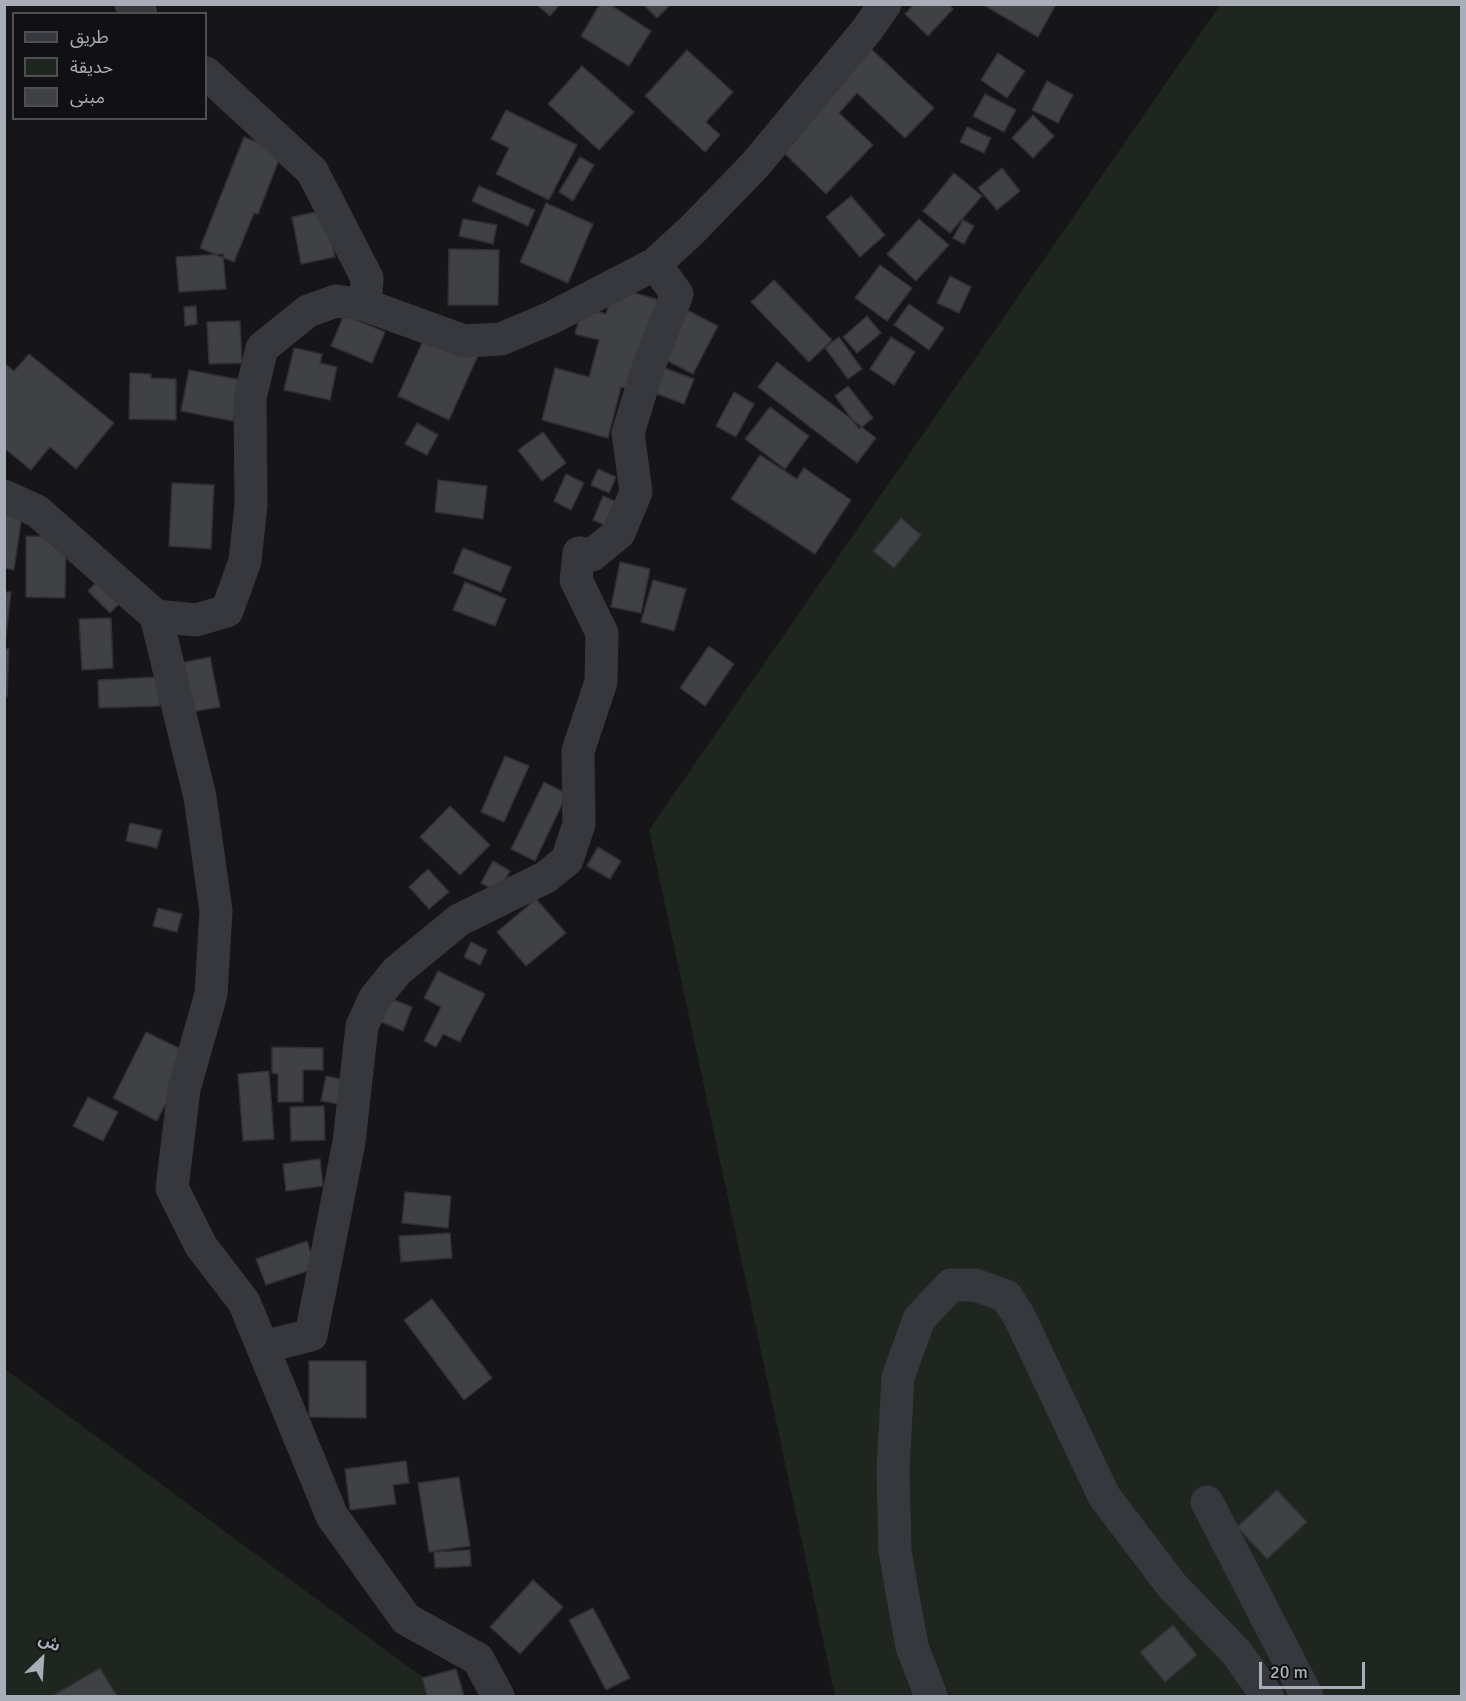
<!DOCTYPE html>
<html>
<head>
<meta charset="utf-8">
<style>
	body { margin:0 }
	#map { position:relative; width:1466px; height:1701px; overflow:hidden; background:#161618; font-family:Signika,"Noto Sans Arabic",sans-serif }
	canvas { display:block }
	.frame { position:absolute; inset:0; border:6px solid #a8adb8; pointer-events:none }
	.legend { position:absolute; left:12px; top:12px; width:195px; height:108px; box-sizing:border-box; background:#111113; border:2px solid #4d4f55; margin:0; padding:8px 10px; list-style:none; font-size:18px; color:#a8adb8 }
	.legend li { display:flex; align-items:center; gap:12px; height:30px }
	.legend b { width:30px; border:2px solid #4d4f55 }
	.north { position:absolute; left:12px; top:1629px; width:60px; height:60px; -webkit-text-stroke:4px #111113; paint-order:stroke; rotate:25deg; font-size:16px; font-weight:700; line-height:24px; text-align:center; color:#a8adb8 }
	.north::after { content:''; display:block; margin:auto; width:21px; height:27px; background:#a8adb8; clip-path:polygon(50% 0,100% 100%,50% 72%,0 100%) }
	.scale { position:absolute; left:1259px; top:1662px; width:106px; height:27px; box-sizing:border-box; border:3px solid #a8adb8; border-top:0; padding-left:8px; font-size:18px; line-height:21px; white-space:nowrap; color:#a8adb8; -webkit-text-stroke:4px #111113; paint-order:stroke }
</style>
</head>
<body>
<div id="map">
<canvas width="1466" height="1701"></canvas>
<div class="frame"></div>
<ul class="legend">
<li><b style="height:8px;background:#37383d"></b>طريق</li>
<li><b style="height:16px;background:#1e261f"></b>حديقة</li>
<li><b style="height:16px;background:#404145"></b>مبنى</li>
</ul>
<div class="north">ش</div>
<div class="scale">20 m</div>
</div>
<script>
const ctx = document.querySelector('canvas').getContext('2d');
ctx.lineJoin = 'round';
function fill(path, color) { ctx.fillStyle = color; ctx.fill(path, 'evenodd'); }
function strokePath(path, color, width, dash) { ctx.strokeStyle = color; ctx.lineWidth = width; ctx.lineCap = dash ? 'butt' : 'round'; ctx.setLineDash(dash || []); ctx.stroke(path); }
fill(new Path2D(`
	M1220,5H1461V1696H835L649,830Z
	M5,1369L448,1696H5Z`), '#1e261f');
const building = new Path2D(`
	M536,4H560L550,16Z
	M600,4H609L651,31L629,66L581,36Z
	M643,4H671L657,18Z
	M914,4H948L953,9L928,36L905,14Z
	M982,4H1052L1055,6L1038,37Z
	M868,46L934,108L905,138L857,93L839,113L873,145L826,194L775,144Z
	M687,50L733,92L706,122L720,135L705,152L645,96Z
	M998,53L1025,71L1007,98L981,80Z
	M582,66L634,112L599,150L548,104Z
	M1047,81L1073,95L1058,123L1032,110Z
	M985,94L1016,110L1004,132L973,116Z
	M506,110L577,145L549,200L496,174L509,148L491,139Z
	M1033,115L1054,136L1033,158L1012,138Z
	M967,127L991,138L984,153L960,142Z
	M244,137L282,152L258,214L254,213L234,262L200,248Z
	M580,157L594,165L573,201L559,192Z
	M1002,168L1020,191L997,210L978,188Z
	M954,173L982,196L950,233L923,211Z
	M479,186L535,210L528,226L472,201Z
	M851,196L885,235L860,257L826,217Z
	M546,203L593,224L568,283L520,262Z
	M326,210L335,257L301,264L292,217Z
	M463,219L497,225L493,244L459,236Z
	M919,219L949,245L916,281L887,254Z
	M963,220L974,226L964,244L953,238Z
	M449,249L499,250L498,305H448Z
	M223,254L226,289L179,292L176,257Z
	M880,265L912,288L887,321L855,298Z
	M950,276L971,287L959,313L937,303Z
	M774,280L832,340L809,362L751,302Z
	M614,287L663,301L636,390L621,387L608,438L542,420L555,368L589,377L599,340L575,334L582,307L606,314Z
	M909,304L944,328L929,350L894,325Z
	M196,306L197,324L185,326L184,307Z
	M683,308L718,326L693,374L658,356Z
	M344,315L385,332L372,363L331,346Z
	M867,316L881,333L857,353L843,337Z
	M240,321L242,363L209,364L207,322Z
	M428,330L479,353L449,420L398,396Z
	M839,337L862,369L848,379L825,348Z
	M891,337L915,352L894,385L870,369Z
	M294,348L322,354L320,363L337,367L330,400L284,390Z
	M29,354L114,423L76,469L50,447L31,470L4,448V363L14,371Z
	M777,362L876,438L857,463L758,387Z
	M659,366L694,379L684,404L649,391Z
	M189,370L241,380L233,421L181,411Z
	M130,373L151,374V378L176,379V420L129,419Z
	M848,386L873,418L859,429L835,396Z
	M734,392L754,404L736,437L716,426Z
	M770,407L809,436L785,469L745,439Z
	M417,423L438,435L427,455L405,444Z
	M543,432L566,463L542,481L518,450Z
	M760,455L797,479L804,468L851,500L815,554L731,499Z
	M598,469L616,477L609,493L591,485Z
	M566,474L584,483L571,510L554,501Z
	M438,480L487,486L483,519L435,512Z
	M172,483L214,485L211,549L169,546Z
	M603,496L615,501L605,525L593,520Z
	M4,505L23,508L14,570L4,568Z
	M901,518L921,535L894,568L873,551Z
	M26,536L66,537L65,598L26,597Z
	M463,548L511,567L501,592L453,573Z
	M620,562L650,569L641,613L611,607Z
	M105,573L127,596L110,613L88,591Z
	M653,580L686,589L674,631L641,622Z
	M465,582L506,599L495,626L453,610Z
	M4,592H11L5,646H4Z
	M111,618L113,668L82,670L79,619Z
	M709,646L734,664L705,706L680,688Z
	M4,649H9L7,697L4,696Z
	M210,657L220,707L190,712L181,663Z
	M159,677L160,706L99,708L98,680Z
	M505,756L529,766L504,822L481,812Z
	M544,782L567,794L535,861L511,849Z
	M450,806L490,845L460,875L420,837Z
	M130,823L162,830L157,848L126,841Z
	M598,847L621,861L610,879L587,866Z
	M493,861L510,871L497,892L481,883Z
	M428,869L449,892L429,909L409,887Z
	M536,899L566,933L526,966L497,932Z
	M158,908L182,914L177,932L153,926Z
	M471,942L487,950L480,965L464,957Z
	M438,971L485,994L460,1042L443,1034L436,1047L424,1041L441,1007L424,998Z
	M389,998L412,1007L403,1031L379,1021Z
	M146,1032L191,1054L157,1121L113,1098Z
	M272,1047L323,1048V1070H303V1102H278V1074L272,1073Z
	M269,1071L274,1139L243,1141L238,1074Z
	M326,1076L344,1080L339,1104L321,1101Z
	M88,1097L118,1112L103,1141L73,1126Z
	M324,1106L325,1140L291,1141L290,1107Z
	M320,1159L323,1186L286,1191L283,1164Z
	M405,1192L451,1196L448,1228L402,1223Z
	M450,1233L452,1258L401,1262L399,1236Z
	M307,1241L316,1268L266,1285L256,1259Z
	M432,1299L492,1378L464,1400L404,1320Z
	M309,1361H366V1418L309,1417Z
	M406,1461L409,1483L393,1485L396,1504L350,1510L345,1469Z
	M459,1477L470,1546L429,1552L418,1483Z
	M1277,1490L1307,1522L1267,1559L1237,1527Z
	M470,1550L471,1566L435,1568L434,1552Z
	M533,1580L563,1607L520,1654L490,1627Z
	M593,1608L630,1678L606,1690L569,1620Z
	M1173,1625L1197,1655L1165,1682L1140,1652Z
	M100,1668L117,1696H52Z
	M456,1669L464,1696H427L422,1678Z`);
fill(building, '#404145');
strokePath(building, '#303034', 1.5);
strokePath(new Path2D(`
	M131,4L141,14
	M365,305L464,341L501,339L551,318L655,264L692,230L755,165L867,30L885,4
	M4,496L37,511L156,616L200,797L216,911L211,994L184,1089L172,1188L201,1246L244,1302L332,1516L406,1619L478,1659L498,1696
	M156,616L196,620L227,611L245,561L251,505L250,398L262,348L308,311L336,301L365,305L367,278L312,171L206,73
	M263,1347L311,1335L349,1142L362,1026L375,998L397,971L459,920L546,877L567,860L579,824L578,751L601,682L602,633L576,580L579,553L592,555L619,533L636,492L628,433L648,368L677,294L655,264
	M1207,1502L1307,1696
	M931,1696L912,1647L895,1551L893,1470L898,1377L919,1319L951,1285H975L1006,1296L1019,1316L1104,1496L1173,1587L1237,1653L1267,1696`), '#37383d', 33);
</script>
</body>
</html>
